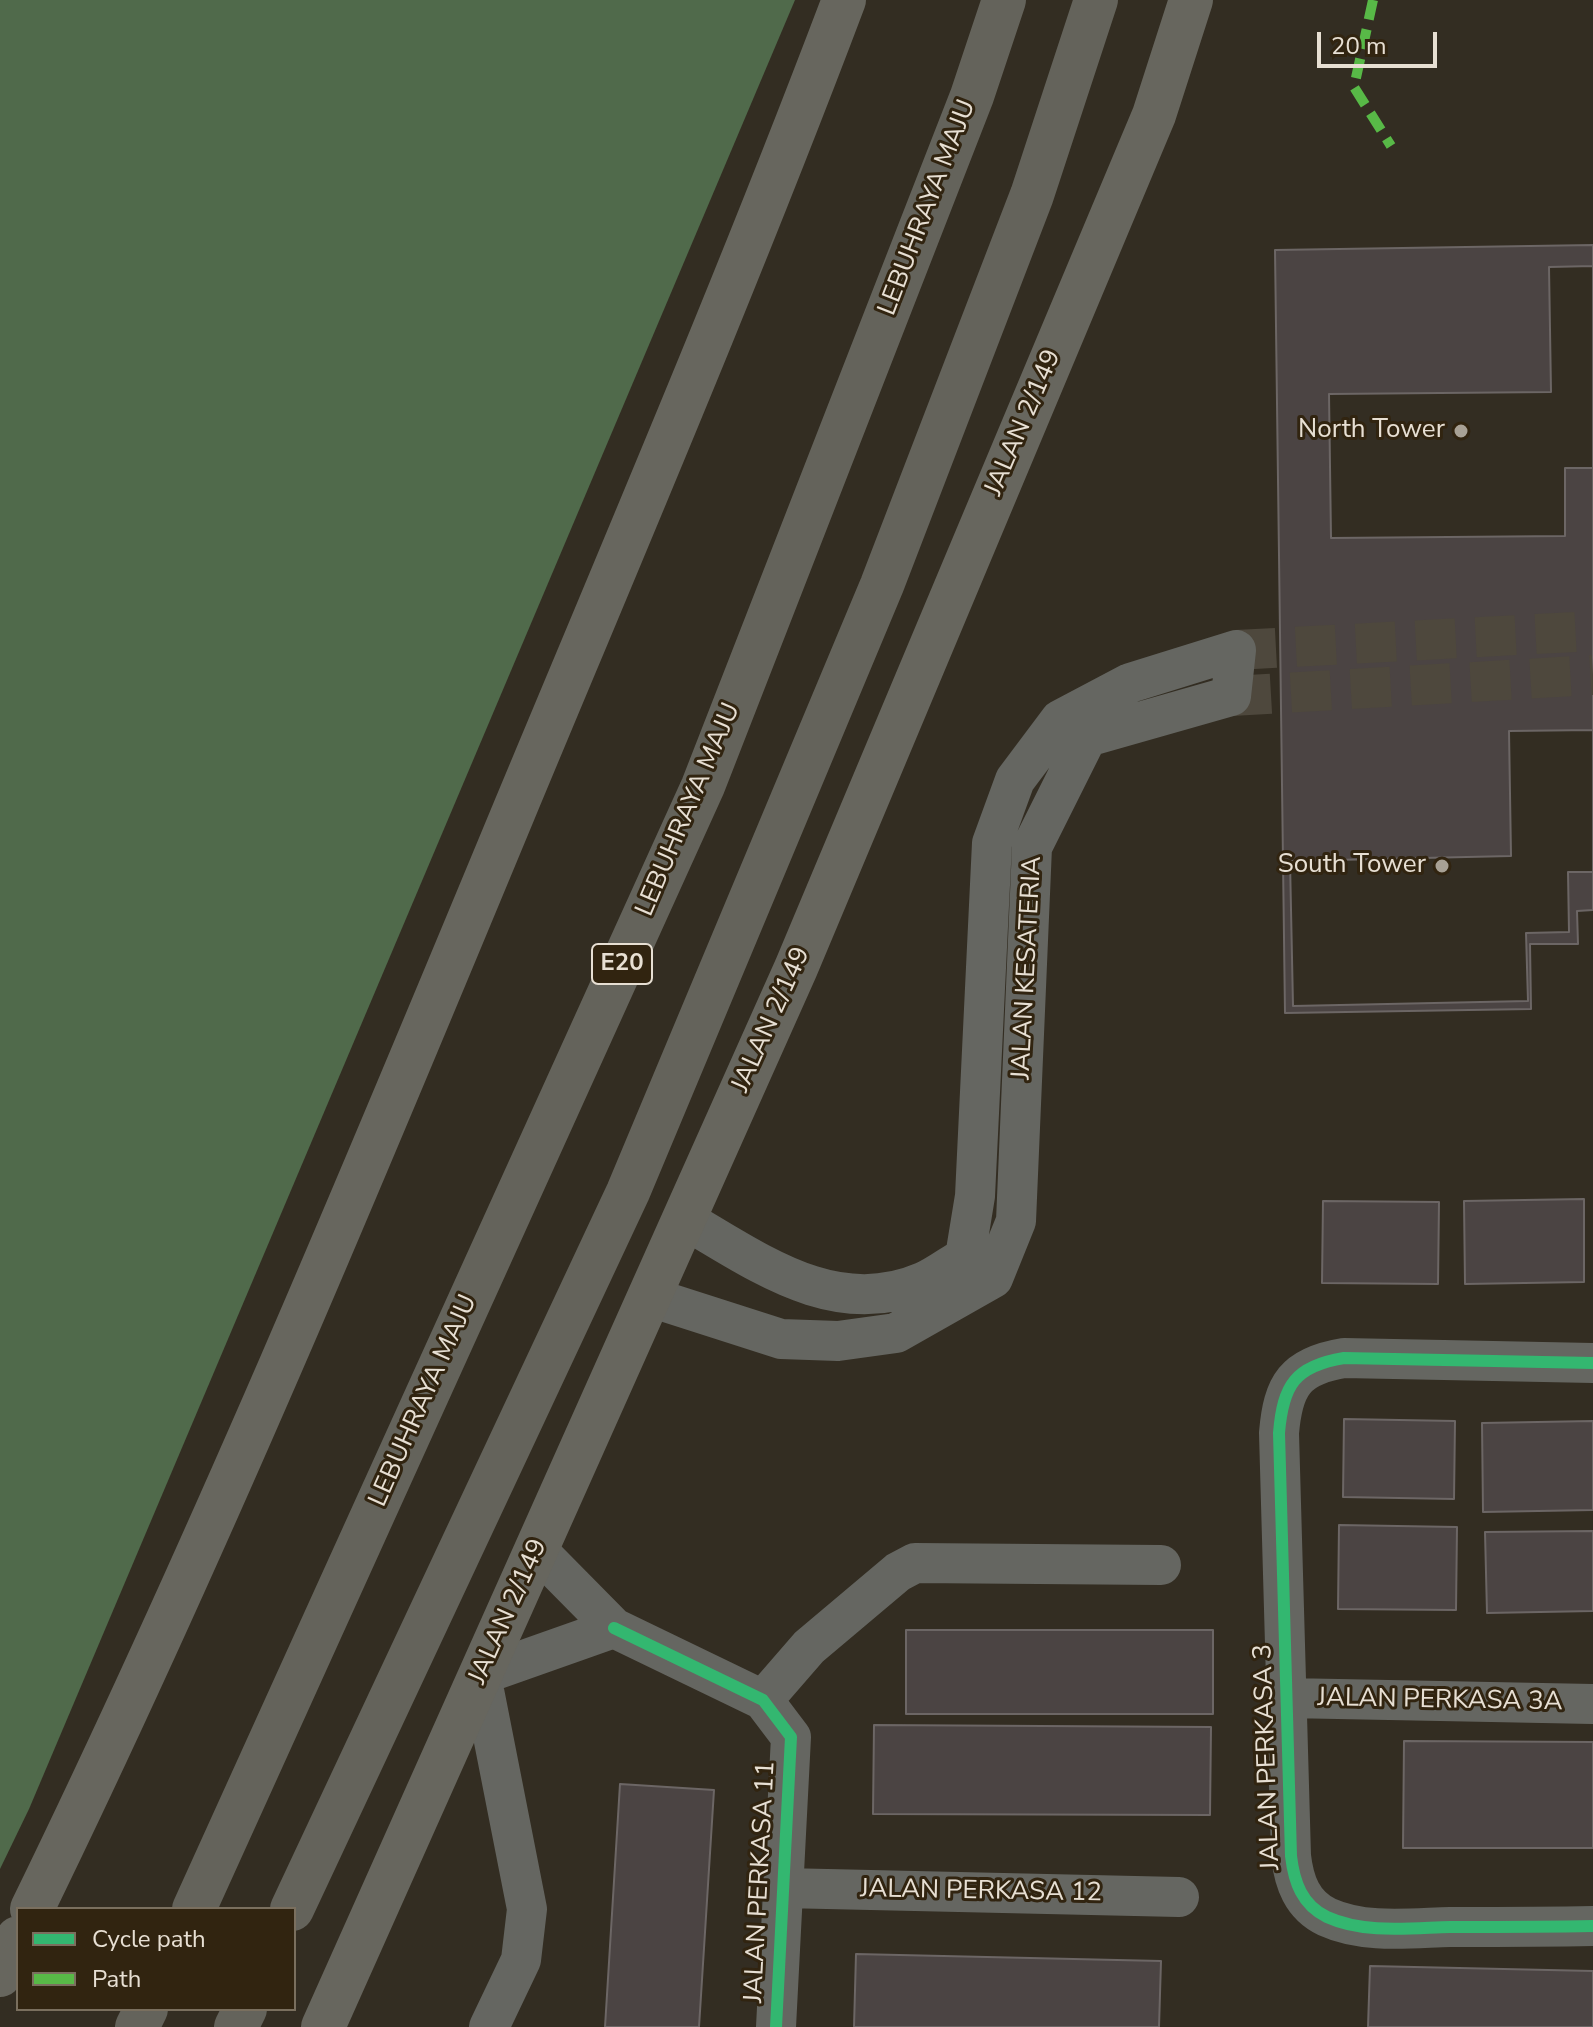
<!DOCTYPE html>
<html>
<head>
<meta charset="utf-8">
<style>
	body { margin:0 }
	#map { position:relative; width:1593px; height:2027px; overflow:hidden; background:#332d22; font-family:"Nunito Sans",sans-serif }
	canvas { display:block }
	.legend { position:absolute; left:16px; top:1907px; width:280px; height:104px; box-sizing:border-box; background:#312410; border:2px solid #7a6f5e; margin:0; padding:10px 14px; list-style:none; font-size:24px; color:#e7dfd3 }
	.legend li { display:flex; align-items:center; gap:16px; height:40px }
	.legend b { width:40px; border:2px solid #7a6f5e }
	.scale { position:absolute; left:1317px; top:32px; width:120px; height:36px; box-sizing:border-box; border:4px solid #e7dfd3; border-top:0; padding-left:10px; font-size:24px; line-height:28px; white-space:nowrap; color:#e7dfd3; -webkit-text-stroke:6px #312410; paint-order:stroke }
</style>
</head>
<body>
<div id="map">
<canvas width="1593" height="2027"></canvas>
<ul class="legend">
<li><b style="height:10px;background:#33b770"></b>Cycle path</li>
<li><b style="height:10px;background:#58b947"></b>Path</li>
</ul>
<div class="scale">20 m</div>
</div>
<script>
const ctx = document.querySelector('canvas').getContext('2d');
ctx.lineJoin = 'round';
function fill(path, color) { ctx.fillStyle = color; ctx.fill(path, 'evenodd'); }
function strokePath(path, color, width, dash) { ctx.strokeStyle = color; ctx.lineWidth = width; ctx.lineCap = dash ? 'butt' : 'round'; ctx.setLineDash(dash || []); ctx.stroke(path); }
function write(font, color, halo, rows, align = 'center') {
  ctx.font = font + ' "Nunito Sans",sans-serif'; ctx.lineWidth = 6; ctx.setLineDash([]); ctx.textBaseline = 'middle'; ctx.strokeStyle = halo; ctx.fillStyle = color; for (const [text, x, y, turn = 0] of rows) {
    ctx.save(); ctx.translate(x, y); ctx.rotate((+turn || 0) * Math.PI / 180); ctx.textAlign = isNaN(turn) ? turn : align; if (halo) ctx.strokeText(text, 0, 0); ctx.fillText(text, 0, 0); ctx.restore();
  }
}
fill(new Path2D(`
	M0,0H795L29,1809L0,1869Z`), '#506a4b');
const building = new Path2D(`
	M1593,245V910L1577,911L1578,944H1530L1531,1009L1285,1013L1275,250Z
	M1593,266V468H1565V536L1331,538L1329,394L1551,392L1549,267Z
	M1593,730V872H1568L1569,932L1526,933L1528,1001L1293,1006L1290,861L1511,856L1509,731Z
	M1584,1199V1282L1465,1284L1464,1201Z
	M1323,1201L1439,1202L1438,1284L1322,1283Z
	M1344,1419L1455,1421L1454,1499L1343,1497Z
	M1593,1421V1510L1483,1512L1482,1423Z
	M1339,1525L1457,1527L1456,1610L1338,1609Z
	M1593,1531V1611L1487,1613L1485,1532Z
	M906,1630H1213V1714H906Z
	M874,1725L1211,1727L1210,1815L873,1814Z
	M1404,1741L1593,1742V1848H1403Z
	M620,1784L714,1790L699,2027H605Z
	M856,1954L1161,1961L1159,2027H854Z
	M1370,1966L1593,1971V2027H1368Z`);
fill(building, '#4b4443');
strokePath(building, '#6c6665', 2);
strokePath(new Path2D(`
	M1236,650L1593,631
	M1231,696L1593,675`), '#4e483d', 40, [40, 20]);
strokePath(new Path2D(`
	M650,1297L781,1339L838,1341L896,1333L993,1278L1016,1221L1032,847L1087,737L1231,696L1236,650L1130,683L1060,720L1015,780L992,843L975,1196L965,1257C951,1265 937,1276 923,1282C835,1320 758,1262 684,1219
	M1593,1363L1344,1358C1295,1366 1283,1385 1279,1433L1291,1856C1294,1882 1302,1905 1327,1917C1364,1934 1411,1928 1450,1927C1498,1927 1545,1927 1593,1926
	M614,1628L763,1700L791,1737L776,2027
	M1287,1698L1593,1704
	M763,1700L809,1647L898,1572L915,1563L1161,1565
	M783,1888L1179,1897
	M489,2027L521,1960L527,1909L481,1675L614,1628L537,1550`), '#656661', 40);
strokePath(new Path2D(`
	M32,1909C207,1550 361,1180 514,811C626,542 741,273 844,0
	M0,1975L18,1938
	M323,2027L796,968L1154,115L1191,0`), '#67665e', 44);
strokePath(new Path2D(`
	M194,1909L703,786L972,96L1004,0
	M292,1909L628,1192L882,585L1032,195L1096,0
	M137,2027L146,2009
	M236,2027L245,2009`), '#64635b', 44);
strokePath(new Path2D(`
	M1373,0L1354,87L1391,146`), '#58b947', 10, [20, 10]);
strokePath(new Path2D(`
	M1593,1363L1344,1358C1295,1366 1283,1385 1279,1433L1291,1856C1294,1882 1302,1905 1327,1917C1364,1934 1411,1928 1450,1927C1498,1927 1545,1927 1593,1926
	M614,1628L763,1700L791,1737L776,2027`), '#33b770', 12);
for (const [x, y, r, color] of [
	[1461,431,8,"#a8a195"],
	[1442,866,8,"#a8a195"]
]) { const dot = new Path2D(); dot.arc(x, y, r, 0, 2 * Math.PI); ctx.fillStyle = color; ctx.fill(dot); strokePath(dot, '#312410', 3); }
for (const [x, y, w] of [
	[622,964,60]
]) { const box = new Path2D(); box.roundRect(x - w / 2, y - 20, w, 40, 6); ctx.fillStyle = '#312410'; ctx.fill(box); strokePath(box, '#e7dfd3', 2); }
write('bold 24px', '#e7dfd3', null, [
	["E20",622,964]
]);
write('26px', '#e7dfd3', '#312410', [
	["LEBUHRAYA MAJU",928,208,-69],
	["JALAN 2/149",1024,423,-67],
	["LEBUHRAYA MAJU",689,810,-67],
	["JALAN KESATERIA",1028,968,-87],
	["JALAN 2/149",772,1020,-66],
	["LEBUHRAYA MAJU",424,1401,-66],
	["JALAN 2/149",509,1612,-66],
	["JALAN PERKASA 3A",1440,1701,1],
	["JALAN PERKASA 3",1268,1757,-92],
	["JALAN PERKASA 11",761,1882,-87],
	["JALAN PERKASA 12",981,1892,1]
]);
write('26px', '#e7dfd3', '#312410', [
	["North Tower",1445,431],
	["South Tower",1426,866]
], 'right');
</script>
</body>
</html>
